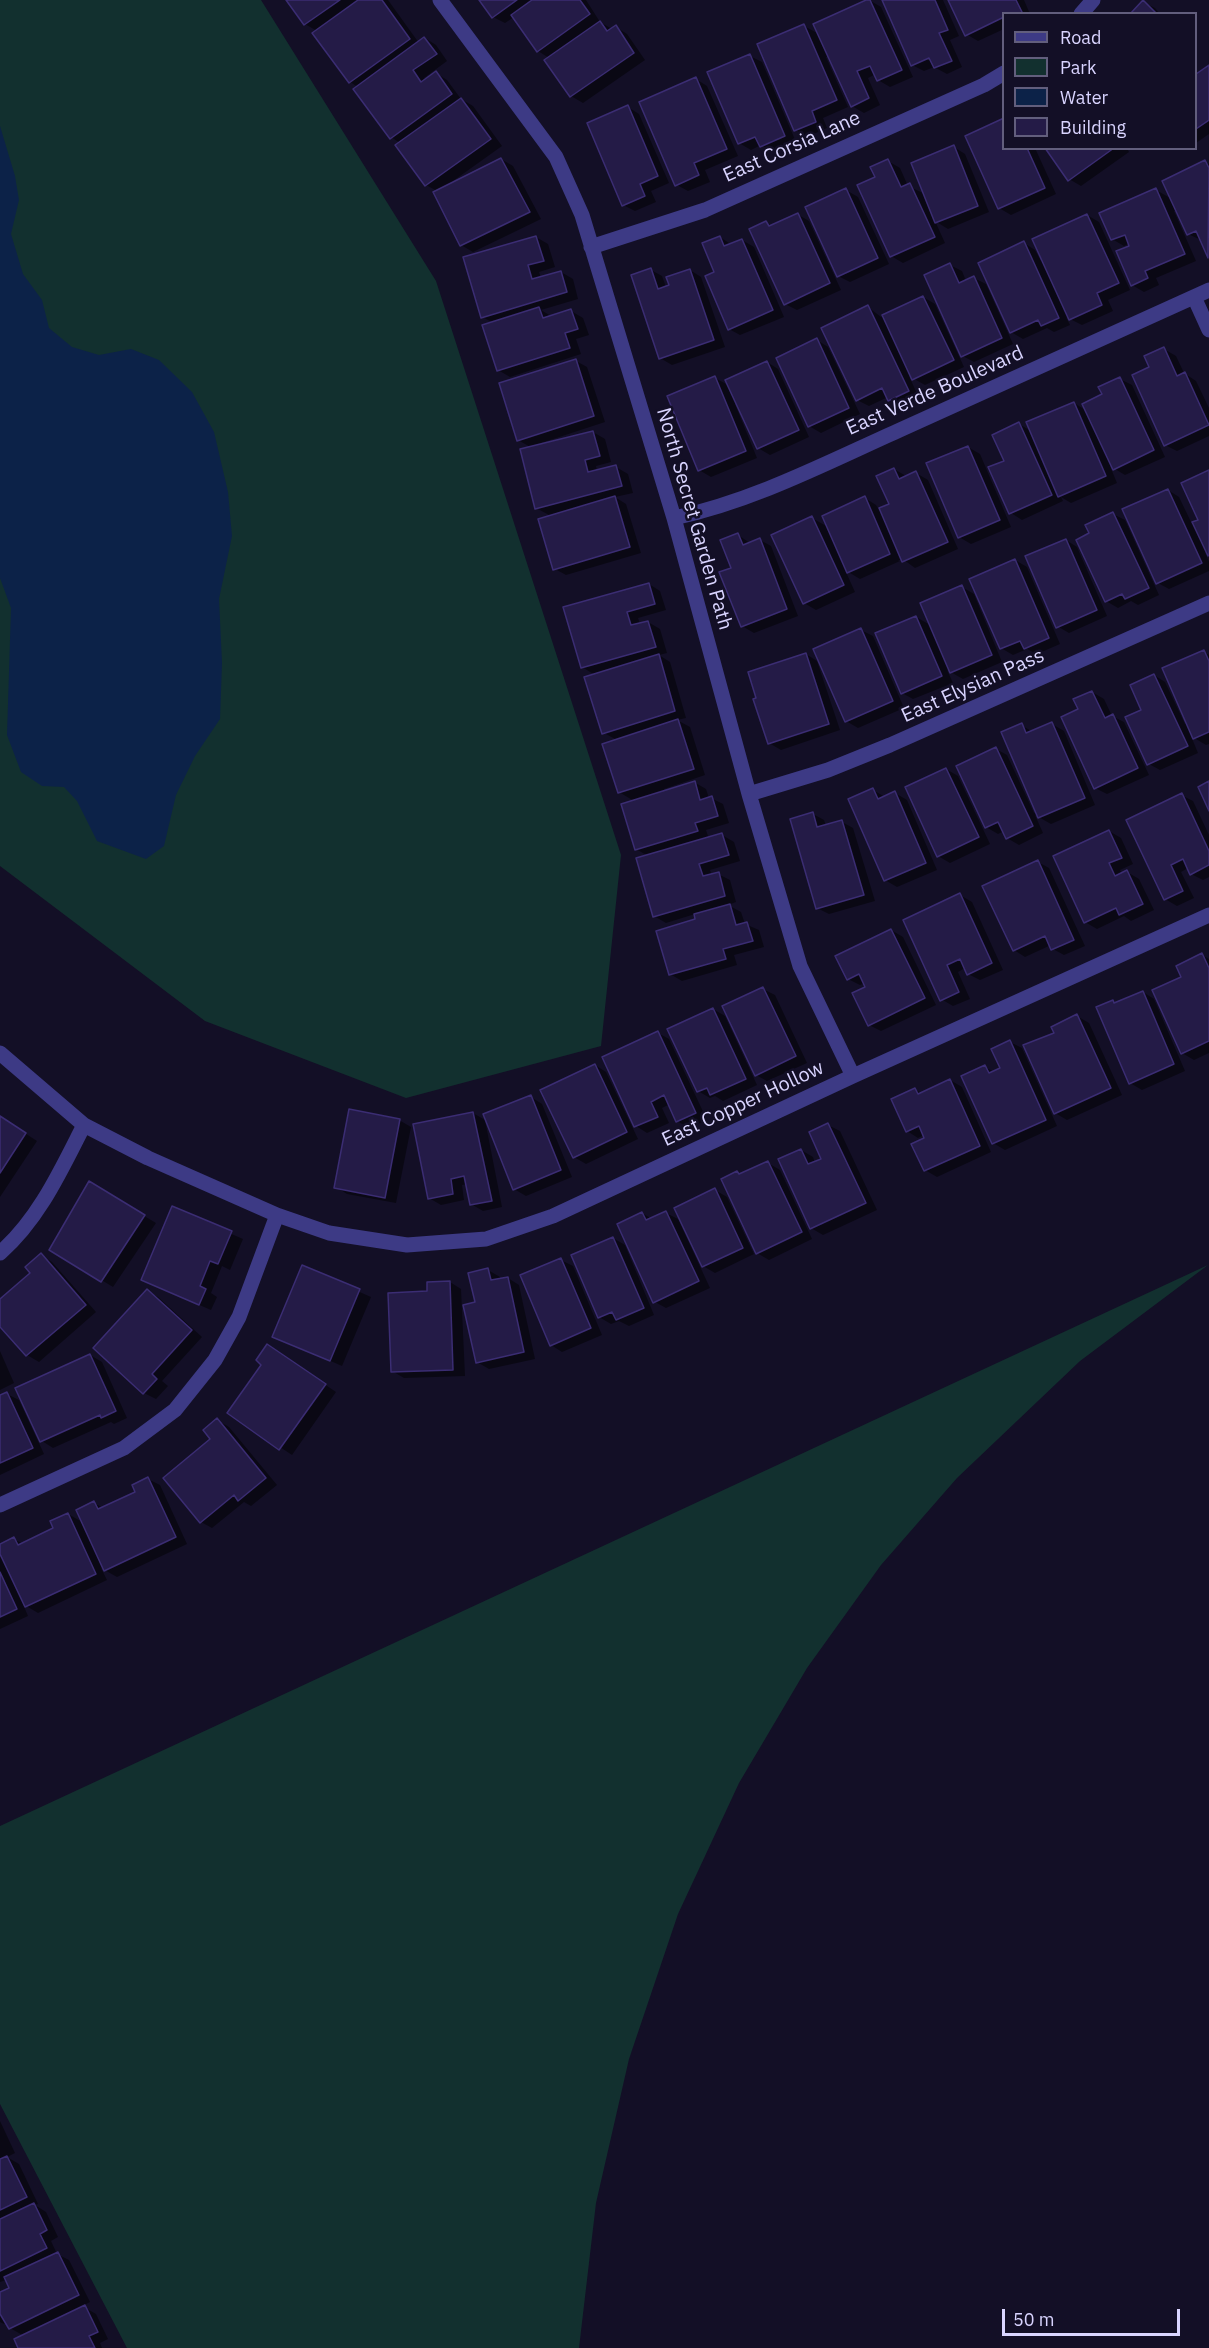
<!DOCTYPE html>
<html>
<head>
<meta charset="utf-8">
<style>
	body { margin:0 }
	#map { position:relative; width:1209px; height:2348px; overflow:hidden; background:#130f26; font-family:"IBM Plex Sans",sans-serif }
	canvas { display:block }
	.legend { position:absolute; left:1002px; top:12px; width:195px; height:138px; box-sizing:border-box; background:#130f26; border:2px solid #625e7d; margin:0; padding:8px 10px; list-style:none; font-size:18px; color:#d9d4ff }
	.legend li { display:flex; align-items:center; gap:12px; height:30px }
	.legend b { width:30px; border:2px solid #625e7d }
	.scale { position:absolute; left:1002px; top:2309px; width:178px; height:27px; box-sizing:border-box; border:3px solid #d9d4ff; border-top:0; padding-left:8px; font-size:18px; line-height:21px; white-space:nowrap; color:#d9d4ff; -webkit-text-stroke:4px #130f26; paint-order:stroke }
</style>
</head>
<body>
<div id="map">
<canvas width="1209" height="2348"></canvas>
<ul class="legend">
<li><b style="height:8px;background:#3d3a85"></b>Road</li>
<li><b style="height:16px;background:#12302f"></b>Park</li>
<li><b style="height:16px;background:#0c2248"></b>Water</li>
<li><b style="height:16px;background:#241b47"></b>Building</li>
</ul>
<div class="scale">50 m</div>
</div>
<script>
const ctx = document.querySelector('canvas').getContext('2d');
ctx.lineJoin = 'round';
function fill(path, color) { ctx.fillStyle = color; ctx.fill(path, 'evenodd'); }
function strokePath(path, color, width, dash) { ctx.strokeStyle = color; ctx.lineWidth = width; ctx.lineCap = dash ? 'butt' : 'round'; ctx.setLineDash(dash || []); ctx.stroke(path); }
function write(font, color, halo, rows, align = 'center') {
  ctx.font = font + ' "IBM Plex Sans",sans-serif'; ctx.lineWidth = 5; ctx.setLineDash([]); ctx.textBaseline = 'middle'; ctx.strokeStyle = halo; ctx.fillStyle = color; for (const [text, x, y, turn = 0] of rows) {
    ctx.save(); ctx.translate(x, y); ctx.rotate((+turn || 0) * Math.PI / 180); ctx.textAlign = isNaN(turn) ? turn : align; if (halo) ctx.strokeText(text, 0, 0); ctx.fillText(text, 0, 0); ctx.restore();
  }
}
fill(new Path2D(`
	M0,0H261L436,281L621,855L601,1046L406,1098L205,1021L0,866Z
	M1208,1265L1080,1361L957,1478L881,1565L807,1668L739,1783L678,1914L629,2059L596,2203L579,2348H127L0,2104V1826Z`), '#12302f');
fill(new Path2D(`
	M0,126L15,176L19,200L11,234L23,274L42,300L49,328L72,347L99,355L131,349L159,360L192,392L214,432L228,492L232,536L219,599L222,663L220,719L195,756L176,795L164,846L146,859L97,841L77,801L64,787L42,786L21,772L7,735L11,608L0,578Z`), '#0c2248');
fill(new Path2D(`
	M288,0H388L419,43L425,38L436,45L447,61L424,78L426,80L436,73L447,80L461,99L473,106L502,146L453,181L454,183L501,159L513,166L541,219L473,252L461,245L437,191L426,185L398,145L400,143L391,137L358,87L350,82L317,31L305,24Z
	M481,0H586L600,22L612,29L616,27L627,34L645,60L583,103L571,96L549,58L538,51L514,17L505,23L493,17Z
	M869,0L881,7L913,77L890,87L878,80L876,74L868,78L880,105L864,113L852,106L829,56L826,57L848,107L823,118L827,128L807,137L796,130L804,26L819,34Z
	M884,0H943L959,36L950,40L962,67L947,74L934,67L924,71L912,65Z
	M949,0H1024L1030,14H1004V29L978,41L966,34Z
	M1143,2L1155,8L1160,14H1132Z
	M750,56L762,62L796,142L773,152L761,145L751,150L739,143Z
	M1209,66V134L1196,143V75Z
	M696,79L707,86L738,156L705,170L710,182L688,191L677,185Z
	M628,107L639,114L669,183L651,191L656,202L635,211L623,205Z
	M954,147L965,154L989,212L948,229L935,221L945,243L903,263L891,256L877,178L888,161L900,168L908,186L925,194Z
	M1004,148H1035L1056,194L1011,215L999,208Z
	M1047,148H1127L1129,152L1081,186L1069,179Z
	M1205,162L1209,164V257L1201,240L1188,234L1177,210L1174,211L1196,261L1156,278L1159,285L1144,292L1132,285L1130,243L1124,246L1112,239L1156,190L1172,199Z
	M846,190L858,197L889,264L850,282L838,276Z
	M797,214L809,221L841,290L797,310L785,304L766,222L772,226Z
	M1087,215L1099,222L1130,290L1108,300L1113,311L1082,325L1066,317L1070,325L1054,332L1047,328L1023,339L1011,332L1024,243L1035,250L1041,261Z
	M536,237L548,244L555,267L539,272L541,278L561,272L573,279L578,299L541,310L551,316L571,311L583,318L589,335L576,339L581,354L510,377L498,370L494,323L482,317Z
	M720,237L732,245L742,240L754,247L784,317L740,335L729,329L716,273Z
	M950,265L962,271L966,281L974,278L986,284L1013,344L974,362L959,354L961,353Z
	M651,270L662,276L666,287L690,270L701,277L725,347L672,365L660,358Z
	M923,297L935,304L964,367L925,385L909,376L919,398L900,407L888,397L869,406L857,400L868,307L881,317Z
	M817,340L828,347L860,414L821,433L809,426Z
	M1164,349L1176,356L1184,373L1196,381L1209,408V436L1177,451L1165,445L1151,368Z
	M576,361L587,367L605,422L541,443L542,445L593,432L605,439L611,462L596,466L597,472L616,467L628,474L633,493L615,497L626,504L641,553L566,575L555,569L551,516L536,508L532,448L518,440Z
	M767,362L778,369L809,437L770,455L758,448L737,403L735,404L757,458L711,477L699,470L715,378L730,386Z
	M1120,379L1132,385L1165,457L1125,475L1110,466L1117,483L1071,503L1061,497L1063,501L1022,520L1011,513L1006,461L1019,424L1031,431L1074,403L1087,411Z
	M968,447L980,454L1011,527L971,544L959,537Z
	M894,469L906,476L916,473L928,480L958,549L915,568L904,560H898L900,561L860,579L845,570L855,592L816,610L804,603L812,518L828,527L865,498L876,505L879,510L891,505Z
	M1209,472V555L1205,552L1209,562V571L1169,589L1158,583L1168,490L1179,497L1192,524L1200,520Z
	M1113,514L1125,520L1159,595L1138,605L1131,601L1118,608L1106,601L1091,534Z
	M738,535L750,543L760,540L771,546L798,616L754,633L742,626L733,569Z
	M1066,540L1077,547L1107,616L1069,633L1057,626Z
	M1015,560L1027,567L1060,644L1037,654L1027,649L1013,655L1001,648Z
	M649,584L660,591L666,610L638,618L640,624L648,622L660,629L667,653L659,655L670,662L686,718L677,720L690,727L705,775L664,789L665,791L694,782L706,789L709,798H711L723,804L729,823L706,830L709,839L722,835L734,842L740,861L710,870L712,876L718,874L730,880L736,902L728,905L741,912L745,924L759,930L764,947L734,955L737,965L682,981L670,974L697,920L695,914L666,923L654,916L648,856L636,849L634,801L619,792L617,740L604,733L595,675L582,667Z
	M962,587L974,594L1002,662L963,679L947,670L953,683L913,699L902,693L916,617L932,626Z
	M861,630L873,636L904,708L858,728L846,721Z
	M1204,652L1209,655V744L1206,745L1191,736L1198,753L1160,770L1149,764L1143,710L1154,675L1165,682L1185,724L1187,722Z
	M806,654L817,661L840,730L781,750L769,743Z
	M1092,692L1104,699L1112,716L1124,722L1149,775L1107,794L1095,788L1080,710Z
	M1052,724L1064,731L1095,805L1051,824L1035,815L1043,833L1019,845L1007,838L1004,831L998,834L986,827L996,749L1007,755L1034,813L1037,812L1021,725L1033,732Z
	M946,769L958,776L990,844L950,863L938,856Z
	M873,790L885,797L895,793L907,800L937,870L897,887L885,880Z
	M1181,795L1193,801L1209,835V877L1203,880L1191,874L1188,868L1181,872L1194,898L1177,906L1165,899Z
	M813,814L824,820L826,826L842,822L853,828L875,901L829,914L817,908Z
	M1109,831L1121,838L1133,864L1120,870L1122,874L1127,872L1139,879L1154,910L1131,921L1124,916L1097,929L1085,922Z
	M1038,862L1049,868L1085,946L1064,955L1053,949L1051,945L1025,957L1014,950Z
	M960,895L972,902L1003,970L980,980L968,974L965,968L958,972L970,999L953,1006L941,999L905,920Z
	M891,930L903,937L936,1005L881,1031L869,1025L867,987L865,983L860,985L848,979Z
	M1202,955L1209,959V1053L1194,1060L1182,1053L1183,977Z
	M763,989L775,995L807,1063L767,1081L756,1075Z
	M1143,992L1154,999L1185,1071L1142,1090L1130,1083L1113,1001L1117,1004Z
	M713,1009L725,1016L757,1085L723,1101L715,1096L710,1098L698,1091Z
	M1077,1016L1089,1023L1122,1095L1067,1120L1055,1113L1056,1033Z
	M658,1033L669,1039L707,1120L689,1128L677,1121L670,1104L662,1108L669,1123L647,1133L636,1126L604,1058Z
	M1010,1042L1022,1048L1057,1126L1005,1150L993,1143L985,1067L994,1072L1002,1069Z
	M595,1065L606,1072L638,1139L586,1164L574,1157Z
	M950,1080L962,1087L991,1152L937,1177L925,1170L926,1139L924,1135L918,1138L907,1131L915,1090L922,1093Z
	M531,1097L542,1104L572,1177L526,1196L514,1189Z
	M473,1113L485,1120L502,1207L483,1211L471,1204L467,1184L462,1185L464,1200L441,1205L429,1198Z
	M0,1117L37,1141L0,1197Z
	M399,1120L411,1127L396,1203L347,1194L336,1187Z
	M828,1125L840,1131L877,1210L823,1235L811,1228L780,1160L801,1150L813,1157L815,1163L823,1159Z
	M768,1163L780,1170L812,1239L769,1260L757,1253L737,1173L741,1175Z
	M89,1183L156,1223L113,1287L51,1249Z
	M715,1190L727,1197L754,1254L715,1273L703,1266Z
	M172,1208L243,1239L230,1270L222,1266L211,1293L217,1297L211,1310L142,1280Z
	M642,1213L652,1219L666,1213L678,1219L710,1288L666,1308L655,1302Z
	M613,1238L625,1245L654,1315L629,1326L619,1321L611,1324L599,1317Z
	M41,1255L52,1262L96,1312L39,1362L27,1355L0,1324V1301L32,1273Z
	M561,1260L573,1266L602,1335L562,1352L551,1345Z
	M303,1267L371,1297L342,1366L274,1336Z
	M488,1270L500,1277V1280L508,1278L519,1285L535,1359L489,1369L477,1362V1304Z
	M450,1282L461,1289L465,1376L404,1378L392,1371L429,1292Z
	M147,1291L158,1297L202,1337L162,1381L168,1386L156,1399L144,1393Z
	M268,1346L336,1392L292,1455L229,1413L264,1364Z
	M0,1351L14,1383L0,1390Z
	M90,1355L102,1362L127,1418L114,1424L111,1422L53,1448L42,1441Z
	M7,1394L19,1400L44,1454L0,1475V1397Z
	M217,1420L229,1427L277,1485L251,1506L244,1502L212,1528L201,1522Z
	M148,1479L160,1485L187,1544L117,1577L101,1568L107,1580L38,1613L23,1604L28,1616L0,1629V1557L4,1559L0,1545L14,1539L23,1544L55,1529L68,1514L84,1523L94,1503L103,1508L137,1493Z
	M0,2121L15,2153L7,2157L19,2164L38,2204L35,2205L46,2212L58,2237L51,2241L57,2254L69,2260L90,2302L82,2306L96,2314L108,2339L100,2343L102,2348H20L24,2336L10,2328L7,2322L4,2324L0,2322V2294L11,2289L6,2280L0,2282Z`), '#0007');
const building = new Path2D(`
	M286,0H340L304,25Z
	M358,0H382L410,39L349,83L312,33Z
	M479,0H517L492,18Z
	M532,0H580L590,14L537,52L511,15Z
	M866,0H870L902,70L877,81L870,66L857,71L869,98L851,107L813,24Z
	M882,0H935L948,30L939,33L952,61L934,68L929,58L911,66Z
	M948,0H1016L1023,14H1004V17L965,36Z
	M1143,0L1157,14H1130Z
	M600,21L607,31L616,25L634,53L570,97L544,60Z
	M804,24L837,100L812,111L816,122L794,131L757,44Z
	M424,37L437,54L413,70L421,82L436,71L452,94L390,139L353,89Z
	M750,54L785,136L760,147L755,137L738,144L707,72Z
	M1209,65V120L1196,129V74Z
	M696,77L727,149L694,163L699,175L675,186L639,102Z
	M461,98L491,139L425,186L395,145Z
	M628,105L658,176L640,184L645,196L622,206L587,123Z
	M1004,118V148H1027L1045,188L998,209L965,136Z
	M954,145L978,206L935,223L911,163Z
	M1045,148H1114L1068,181Z
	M501,158L530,212L460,246L433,192Z
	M888,159L901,187L910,183L935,237L890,257L857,185L875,177L870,167Z
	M1205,160L1209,168L1208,258L1196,231L1187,235L1162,181Z
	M846,188L878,258L837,277L805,207Z
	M1156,188L1185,254L1145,271L1148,278L1131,286L1116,251L1129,246L1125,235L1111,240L1099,213Z
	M798,213L830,283L784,305L749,229L766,221L769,226Z
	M1087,214L1119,283L1097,293L1102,305L1069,320L1032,239Z
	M536,236L544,261L528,265L532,279L561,271L567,292L481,318L463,257Z
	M720,236L724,246L742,239L773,310L728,330L705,276L714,272L702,243Z
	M1024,241L1059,318L1041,326L1038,320L1010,333L978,263Z
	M950,263L959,283L974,276L1002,338L961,357L924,275Z
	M651,268L658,289L669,285L666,277L690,269L714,340L659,359L631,275Z
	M923,296L954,360L912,380L882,315Z
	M868,305L909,391L888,401L882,388L856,401L821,328Z
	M539,307L543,318L571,309L578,329L565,333L570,348L497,371L482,325Z
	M817,338L849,408L808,427L776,358Z
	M1164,347L1177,376L1185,372L1209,425L1164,446L1132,375L1149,367L1144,356Z
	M576,359L594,416L517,441L499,383Z
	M767,361L799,430L757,449L725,380Z
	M715,376L746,451L698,471L667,396Z
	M1120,377L1154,450L1113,470L1082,404L1102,394L1098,387Z
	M1074,402L1106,476L1058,497L1026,422Z
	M1019,422L1052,495L1009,514L988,467L1004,461L992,435Z
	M593,431L600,456L585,460L588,472L616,465L622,486L535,509L520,449Z
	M968,446L1000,520L958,538L926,463Z
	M894,468L899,479L916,471L948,542L902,562L879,508L889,504L876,476Z
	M1209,470V555L1208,556L1192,522L1198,520L1181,483Z
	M1168,489L1202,563L1156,584L1122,509Z
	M615,496L630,547L553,570L538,519Z
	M865,496L890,554L847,573L822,516Z
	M1113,512L1149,588L1125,599L1122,594L1105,602L1076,540L1089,533L1085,525Z
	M812,516L844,585L803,604L771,535Z
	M738,533L743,545L760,538L787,609L741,627L719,572L731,568L720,540Z
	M1066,539L1097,610L1056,628L1025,556Z
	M1015,559L1049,638L1024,649L1020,641L1000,649L969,579Z
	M649,583L655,604L627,612L631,625L648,621L656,647L581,668L563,607Z
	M962,585L992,655L950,673L920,603Z
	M916,616L942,676L901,694L875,633Z
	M861,628L893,701L845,722L813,649Z
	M1204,650L1209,661V732L1193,739L1162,668Z
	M806,653L829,724L768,744L753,699L756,698L748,672Z
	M659,654L675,711L602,734L584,677Z
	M1154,674L1188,746L1147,765L1125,717L1141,710L1130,685Z
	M1092,691L1105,718L1113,714L1138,768L1094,789L1061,717L1078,709L1073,699Z
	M678,719L694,769L618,793L602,744Z
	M1052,722L1085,798L1038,818L1001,732L1022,723L1026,733Z
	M996,747L1033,826L1006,839L998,822L985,828L956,766Z
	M946,768L979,837L937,857L905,787Z
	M695,781L700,800L712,796L718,816L695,823L698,831L635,850L621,804Z
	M1209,781V811L1198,787Z
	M873,788L878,799L895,791L926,863L884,881L848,799Z
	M1182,793L1209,851V865L1190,875L1183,859L1171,865L1183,891L1164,900L1126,820Z
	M813,812L817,827L842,820L864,895L816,909L790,819Z
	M1109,830L1122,858L1109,863L1115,876L1127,870L1143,904L1119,915L1116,908L1084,923L1053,856Z
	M722,833L729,855L699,864L703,876L719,872L725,896L653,917L636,858Z
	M1038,860L1074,940L1051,950L1045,936L1013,951L982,886Z
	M960,893L992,963L967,975L960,959L947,965L959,992L940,1001L903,920Z
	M730,904L736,925L747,922L753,941L723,949L726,959L669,975L656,931L695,919L694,914Z
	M891,929L925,998L868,1026L852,993L865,987L859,974L847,980L835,956Z
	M1202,953L1209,968V1041L1181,1054L1152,990L1181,977L1176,966Z
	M763,987L796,1056L755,1076L722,1006Z
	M1143,991L1174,1064L1129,1084L1096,1007L1113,1000L1114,1003Z
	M713,1008L746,1079L710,1095L707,1088L697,1092L667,1029Z
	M1077,1014L1111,1088L1054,1114L1023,1045L1054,1033L1051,1027Z
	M658,1031L696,1113L676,1122L664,1095L651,1102L658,1117L634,1127L602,1057Z
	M1010,1040L1046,1120L992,1144L961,1076L985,1065L989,1073L1000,1068L991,1049Z
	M595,1064L627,1132L573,1158L540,1090Z
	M950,1079L980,1146L924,1171L911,1144L924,1138L919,1126L906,1132L891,1099L915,1088L918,1094Z
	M531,1095L561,1170L513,1190L483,1114Z
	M349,1109L400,1119L385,1198L334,1188Z
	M473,1112L492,1201L470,1205L464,1176L451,1179L453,1194L428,1199L413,1124Z
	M0,1116L26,1133L0,1173Z
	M828,1123L866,1203L810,1229L778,1159L801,1149L808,1164L821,1159L809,1132Z
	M768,1161L802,1232L756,1254L721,1179L737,1171L739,1174Z
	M89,1181L145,1215L101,1282L49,1250Z
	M715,1188L743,1248L702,1267L674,1208Z
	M172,1206L232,1231L218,1264L210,1261L200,1286L206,1289L199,1305L141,1280Z
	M666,1211L699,1281L653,1303L617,1224L642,1212L646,1220Z
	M613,1237L644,1308L616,1320L612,1312L598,1318L571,1255Z
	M41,1253L86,1305L26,1356L0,1327V1299L30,1273L25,1267Z
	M561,1258L591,1328L550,1346L520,1275Z
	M302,1265L360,1289L330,1361L272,1337Z
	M488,1268L491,1280L508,1277L524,1352L476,1363L463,1305L475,1302L468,1273Z
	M450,1281L453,1370L391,1372L388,1293L427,1291V1282Z
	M147,1289L192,1330L152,1374L157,1379L143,1394L93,1348Z
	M267,1344L326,1384L279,1450L227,1413L261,1365L256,1360Z
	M90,1354L116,1411L101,1418L100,1415L40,1442L15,1388Z
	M7,1392L33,1448L0,1463V1395Z
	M217,1418L266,1478L238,1501L234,1495L200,1523L163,1478L210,1439L203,1430Z
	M148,1477L176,1537L104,1571L76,1510L94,1501L98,1509L135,1492L132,1485Z
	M68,1513L96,1574L25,1607L0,1554V1544L14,1537L18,1545L53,1528L50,1521Z
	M0,1572L17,1609L0,1617Z
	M7,2156L27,2197L0,2210V2159Z
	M34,2203L47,2230L40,2234L47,2248L0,2271V2219Z
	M58,2252L79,2295L9,2329L0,2314V2292L9,2288L4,2277Z
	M85,2305L98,2332L89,2336L95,2348H18L14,2339Z`);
fill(building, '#241b47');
strokePath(building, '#3b2d73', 1.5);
strokePath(new Path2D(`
	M440,0L556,157L582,215L674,518L749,794L800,966L853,1076
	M1081,14L1093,0
	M591,247L705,210L984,85L1004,73
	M1194,297L1209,330
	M674,518C754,501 828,462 902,429C1005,383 1107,336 1209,290
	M749,794L828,770L890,745L1209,603
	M0,1053L84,1125L148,1158L277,1215L329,1233L407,1245L486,1239L553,1216L853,1076L1209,915
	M0,1253C39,1219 61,1170 84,1125
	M0,1505L124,1448L175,1410L215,1360L239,1317L277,1215`), '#3d3a85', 15);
write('20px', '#d9d4ff', '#130f26', [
	["East Corsia Lane",792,147,-24],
	["East Verde Boulevard",935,391,-24],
	["North Secret Garden Path",694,519,74],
	["East Elysian Pass",973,686,-24],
	["East Copper Hollow",743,1104,-25]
]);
</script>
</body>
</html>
